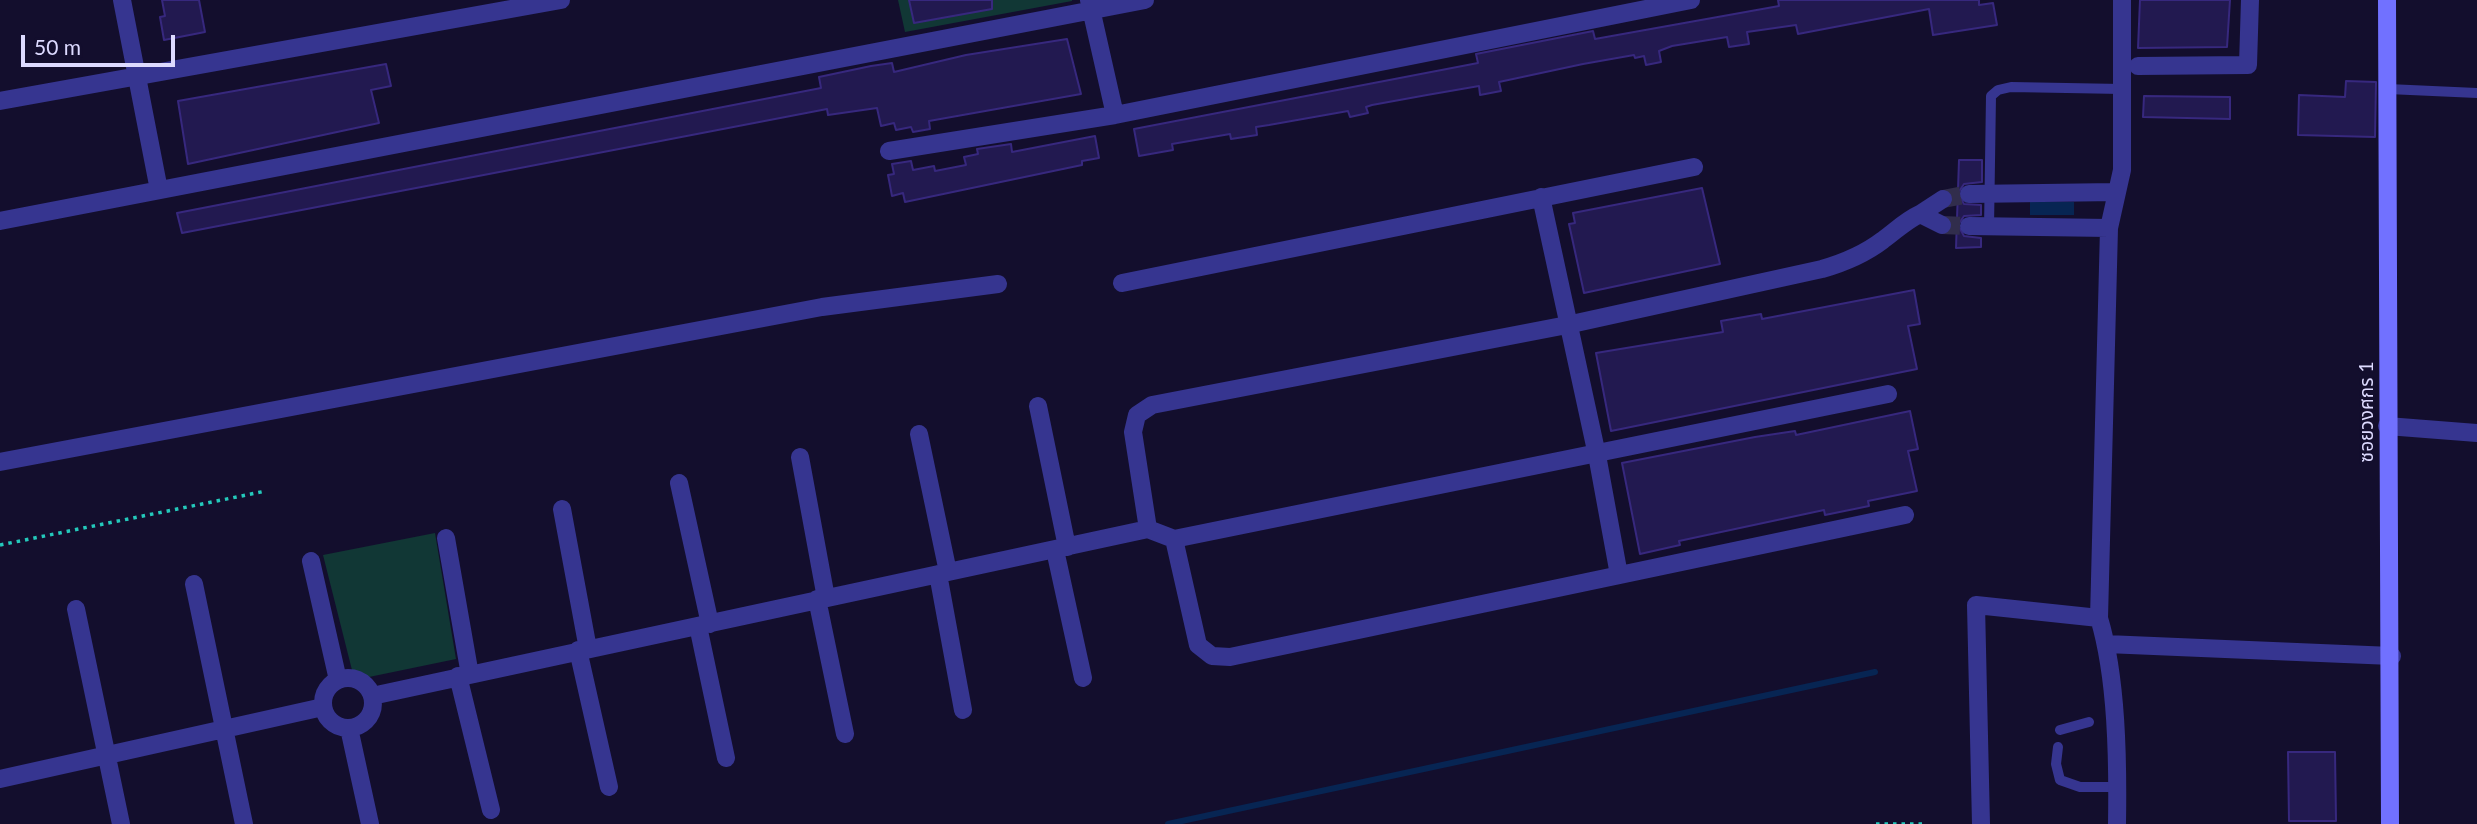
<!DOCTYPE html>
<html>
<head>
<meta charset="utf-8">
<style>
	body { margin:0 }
	#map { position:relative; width:2477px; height:824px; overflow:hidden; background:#130e2d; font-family:Lato,sans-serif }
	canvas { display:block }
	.scale { position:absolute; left:21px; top:35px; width:154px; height:32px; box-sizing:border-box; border:4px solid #dddaff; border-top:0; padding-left:9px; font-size:21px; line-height:24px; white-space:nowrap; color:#dddaff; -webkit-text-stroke:5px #130e2d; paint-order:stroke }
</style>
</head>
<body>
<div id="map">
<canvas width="2477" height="824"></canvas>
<div class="scale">50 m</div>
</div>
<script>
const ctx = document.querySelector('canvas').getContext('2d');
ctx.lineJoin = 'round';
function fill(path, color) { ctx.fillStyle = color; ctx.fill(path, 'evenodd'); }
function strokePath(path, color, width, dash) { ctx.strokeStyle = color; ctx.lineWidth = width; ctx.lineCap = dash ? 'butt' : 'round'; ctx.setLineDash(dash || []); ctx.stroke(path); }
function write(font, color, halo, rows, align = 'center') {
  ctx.font = font + ' Lato,"Noto Sans Thai",sans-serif'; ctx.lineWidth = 5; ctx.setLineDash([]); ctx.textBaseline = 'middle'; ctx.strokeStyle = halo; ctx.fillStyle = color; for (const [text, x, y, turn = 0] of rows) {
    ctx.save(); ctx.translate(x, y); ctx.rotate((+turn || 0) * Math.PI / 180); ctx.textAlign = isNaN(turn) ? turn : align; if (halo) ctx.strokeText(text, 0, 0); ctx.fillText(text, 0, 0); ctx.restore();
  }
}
fill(new Path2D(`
	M898,0H1072V1L905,32Z
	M435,533L456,659L369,677L353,674L323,555Z`), '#113735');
fill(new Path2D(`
	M2030,202H2074V215H2030Z`), '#072553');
strokePath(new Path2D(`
	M1168,824L1875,672`), '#072553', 6);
const building = new Path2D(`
	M162,0H199L205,32L164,40L160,17L165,16Z
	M909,0H992V9L914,23Z
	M1778,0H1979V5L1993,3L1997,25L1933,35L1929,9L1798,34L1796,25L1747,32L1749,44L1729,47L1727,37L1672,46L1659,51L1661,62L1646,65L1644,56L1635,58L1634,55L1583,64L1499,82L1501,91L1480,95L1479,86L1427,95L1372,105L1366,107L1368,113L1350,117L1348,111L1269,125L1256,127L1257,135L1231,139L1230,134L1172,144L1173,150L1139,156L1134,129L1478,63L1476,54L1593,31L1595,39L1779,6Z
	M2140,0H2230L2227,47L2138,48Z
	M1067,39L1081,94L929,121L930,129L913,132L911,127L896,130L894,123L881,126L877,108L828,115L827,109L182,233L177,213L821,88L819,77L871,66L892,63L894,72L966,55Z
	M386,64L391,86L371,90L379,123L188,164L178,101Z
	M2346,81L2376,82L2375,137L2298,135L2299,95L2345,97Z
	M2144,96L2230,97V119L2143,117Z
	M1095,136L1099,158L1082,161V165L905,202L903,193L892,196L888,175L894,174L892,164L911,161L913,170L934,166L935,171L966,165L964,157L978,154L977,149L1011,144L1012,152Z
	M1959,160H1982V182L1964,184L1958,193L1964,204L1981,205V215L1964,216L1958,225L1964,236L1981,238V247L1956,248Z
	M1702,188L1720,264L1584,293L1569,224L1575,223L1573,213Z
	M1914,290L1920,324L1908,326L1917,369L1611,431L1596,353L1723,332L1721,321L1761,314L1762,319Z
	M1910,411L1918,449L1908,451L1917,491L1868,501L1869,506L1825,515L1824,510L1679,541L1680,545L1640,554L1622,463L1755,437L1795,431L1796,435Z
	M2288,752H2335L2336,821H2289Z`);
fill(building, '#221950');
strokePath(building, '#37287e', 2);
strokePath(new Path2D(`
	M1943,199L1969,194
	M1942,225L1969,226`), '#312d4c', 18, [18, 9]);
strokePath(new Path2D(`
	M0,545L266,491
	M1876,824H1927`), '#24c9bb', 3.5, [3.5, 5]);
strokePath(new Path2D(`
	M2388,89L2477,93
	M1989,228L1991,96L1998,90L2011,87L2122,89
	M2060,730L2089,722
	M2058,747L2056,764L2060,780L2080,787H2119`), '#363590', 10);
strokePath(new Path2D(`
	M122,0L159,190
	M1089,0L1115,115
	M2138,66L2248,65L2250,0
	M0,101L561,0
	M889,151L1115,115L1691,0
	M1969,194L2116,192
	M1541,197L1597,455L1619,575
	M0,221L1145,0
	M1942,225L1920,214L1943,199
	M1969,226L2109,228
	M1122,283L1694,167
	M1038,406L1067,547
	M2387,426L2477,433
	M919,434L948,572
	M800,457L826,598
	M0,462L822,307L998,284
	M679,483L710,624
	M562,509L588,649
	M1148,529L1133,432L1137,415L1152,405L1567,325L1822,269C1843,263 1866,253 1883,240C1897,230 1905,221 1920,214
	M446,538L470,675
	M1174,539L1198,645L1212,656L1230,657L1905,515
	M1055,550L1083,678
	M311,561L338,680
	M938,574L963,710
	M194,584L244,824
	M817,599L845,734
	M76,609L121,824
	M698,626L726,758
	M2106,644L2392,656
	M578,650L609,787
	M458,676L491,810
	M323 703a25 25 0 1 1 50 0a25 25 0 1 1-50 0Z
	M372,696L1148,529L1174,539L1888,394
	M349,728L370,824
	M0,779L323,707
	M1981,824L1976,605L2099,618
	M2117,824C2118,761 2117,678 2099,618L2109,228L2122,170V0`), '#363590', 18);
strokePath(new Path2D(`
	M2387,0L2390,824`), '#7171ff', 18);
write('19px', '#dddaff', '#130e2d', [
	["ซอยวงศกร 1",2367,412,-90]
]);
</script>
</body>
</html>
